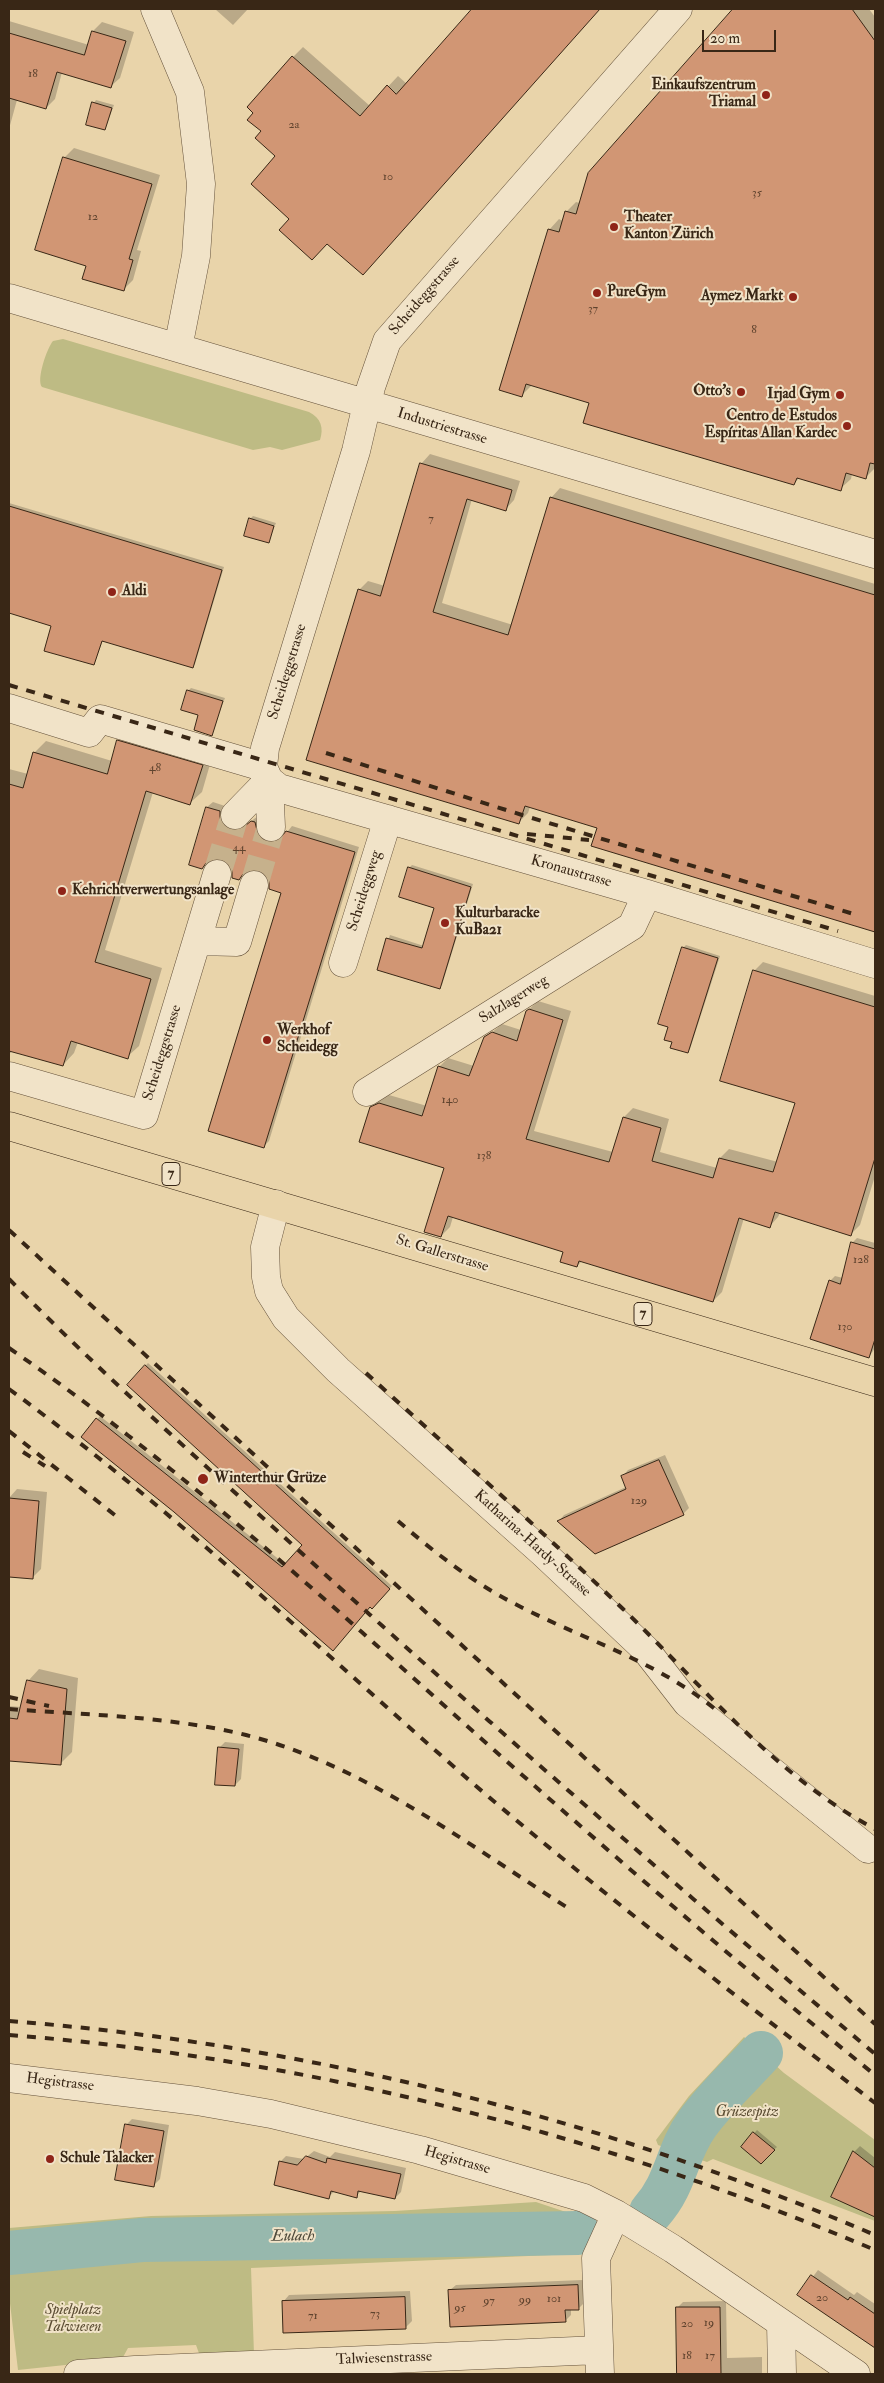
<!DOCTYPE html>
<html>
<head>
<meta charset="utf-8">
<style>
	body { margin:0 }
	#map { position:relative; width:884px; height:2383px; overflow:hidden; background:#e9d4aa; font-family:"IM FELL Double Pica",serif }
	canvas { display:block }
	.frame { position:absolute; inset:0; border:10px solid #392716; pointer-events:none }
	.scale { position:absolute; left:702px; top:30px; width:74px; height:22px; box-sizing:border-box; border:2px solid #392716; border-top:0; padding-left:6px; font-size:15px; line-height:18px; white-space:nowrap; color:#392716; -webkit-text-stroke:4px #f1e3c8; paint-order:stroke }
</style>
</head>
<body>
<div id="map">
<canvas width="884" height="2383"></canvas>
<div class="frame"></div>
<div class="scale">20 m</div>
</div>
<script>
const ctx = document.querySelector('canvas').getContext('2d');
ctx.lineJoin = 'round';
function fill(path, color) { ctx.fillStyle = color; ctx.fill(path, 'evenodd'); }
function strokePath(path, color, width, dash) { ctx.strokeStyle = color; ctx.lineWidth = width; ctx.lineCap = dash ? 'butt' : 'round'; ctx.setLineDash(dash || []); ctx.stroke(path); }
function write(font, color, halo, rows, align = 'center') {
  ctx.font = font + ' "IM FELL Double Pica",serif'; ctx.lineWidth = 4; ctx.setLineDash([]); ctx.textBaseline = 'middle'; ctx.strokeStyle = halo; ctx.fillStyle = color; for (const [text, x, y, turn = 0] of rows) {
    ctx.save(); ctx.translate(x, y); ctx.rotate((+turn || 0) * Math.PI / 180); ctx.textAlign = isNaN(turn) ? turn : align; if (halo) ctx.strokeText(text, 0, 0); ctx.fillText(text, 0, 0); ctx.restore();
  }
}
fill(new Path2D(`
	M63,339L309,412C321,418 324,428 320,440L282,450L270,447L253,450L42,387C36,380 47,348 53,341Z
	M744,2037L784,2073L875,2140V2221L713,2159L707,2162L658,2145L656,2140L689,2096Z
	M536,2202L581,2217V2248L575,2254L251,2268L254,2354L200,2356L196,2345L128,2348L122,2359L18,2370L9,2295V2228L151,2216L395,2211Z`), '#bebb84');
fill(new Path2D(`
	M215,9H248L233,25Z
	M474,9H599L373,263L328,242L291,219L277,156L263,131L293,57L303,47L370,106L398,76L407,84Z
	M735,9H869L875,17V468L865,478L852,474L851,479L840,489L800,477L794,484L590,402L532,385L522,395L549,230L559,219L563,221L566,212L576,202L580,203L589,173Z
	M9,21L89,45L93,31L102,22L134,32L120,78L110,87L62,72L55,99L46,108L17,100L9,129Z
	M96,100L114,105L105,129L94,103Z
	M74,148L160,175L137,250L141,251L133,280L123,290L88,265L64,158Z
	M430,454L520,481L514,500L505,510L472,499L442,603L513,625L551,498L560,488L875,584V930L593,845L599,827L530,807L528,813L519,822L359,590L368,581L385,586L421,464Z
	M9,503L224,567L195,664L193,667L103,640L94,664L53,625L9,612Z
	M253,516L276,523L268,542L250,519Z
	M191,688L225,698L211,734L188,691Z
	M130,729L213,754L202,792L190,803L153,792L105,950L162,968L139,1046L127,1057L78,1042L74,1053L63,1065L13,1051L9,1054V769L28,774L35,752L46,741L112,761L118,741Z
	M213,802L225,806V814L237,825H246L258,816L278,838L284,836L292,826L359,847L269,1141L263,1147L283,892L270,881L267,874L259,869H250L239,879L229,862L222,858H213L202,868L190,864L207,807Z
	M412,865L473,884L442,985L439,988L378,969L390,935L424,946L436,907L409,868Z
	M686,945L720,956L690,1049L688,1052L673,1041L669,1027L683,948Z
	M763,962L875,996V1176L860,1225L851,1234L780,1213L778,1217L770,1226L744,1218L722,1292L713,1301L583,1260L577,1266L565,1251L453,1217L450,1227L441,1236L445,1168L371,1108L380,1098L389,1095L427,1106L439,1067L448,1058L474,1066L485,1038L502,1024L521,1030L527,1011L538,1001L571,1011L534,1131L613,1152L624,1117L633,1108L669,1119L660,1152L717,1168L720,1158L729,1149L778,1162L796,1103L754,971Z
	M857,1238L875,1243V1348L869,1357L830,1281L835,1276L843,1278L852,1243Z
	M148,1363L392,1586L372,1607L370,1606L335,1646L83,1436L100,1416L286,1565L303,1544L128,1385Z
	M665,1455L689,1508L683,1514L559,1521L564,1515L626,1487L622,1477L628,1470Z
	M17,1489L47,1492L41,1569L32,1578L9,1576V1498Z
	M39,1669L78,1678L72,1752L60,1764L9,1760V1706L21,1707L28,1681Z
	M225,1742L244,1744L241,1779L235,1785L219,1748Z
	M132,2119L169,2125L160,2179L154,2185L126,2125Z
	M757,2130L777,2147L761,2162L743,2146Z
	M860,2146L875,2158V2216L833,2196L854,2152Z
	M314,2151L330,2157L335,2152L406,2168L401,2192L395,2198L362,2190L356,2196L335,2191L328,2197L280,2162L286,2156L304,2159Z
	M818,2270L854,2295L857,2292L875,2304V2347L799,2295Z
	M583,2280L584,2303L578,2309H571V2315L565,2321L450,2290L456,2285Z
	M410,2291L412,2321L405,2328L283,2302L289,2295Z
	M726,2301L727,2358L762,2357V2374H677V2308L683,2302Z
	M541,2373V2374H501Z`), '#0003');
strokePath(new Path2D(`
	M651,2212C677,2183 676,2153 697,2124C715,2099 740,2076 761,2053
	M9,2253L142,2240L578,2233`), '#97b8ad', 44);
const building = new Path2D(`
	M472,9H600L363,275L327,244L312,260L279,230L289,219L251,184L275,156L255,138L261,131L247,120L253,113L247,107L292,56L360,116L387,85L396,94Z
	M733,9H852L875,41V464L870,463L866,479L846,473L841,491L797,478L794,485L583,423L589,403L526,384L522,397L499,390L548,229L559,232L565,211L576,214L588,173Z
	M92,31L126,41L111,88L57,72L46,109L9,98V33L84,55Z
	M92,102L112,108L105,130L86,125Z
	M63,157L152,184L129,259L133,260L124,291L82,279L86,266L35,250Z
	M420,463L512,490L506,511L467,499L433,612L508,635L550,497L875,595V932L591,846L597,828L525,806L519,824L306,760L358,589L380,596Z
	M9,506L222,570L193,668L102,641L94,665L44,651L51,626L9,613Z
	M249,518L274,526L269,543L244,536Z
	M187,690L223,701L212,736L194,730L198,715L181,710Z
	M117,740L203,765L190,805L146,791L95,962L151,979L128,1059L71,1041L63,1066L9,1051V784L23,788L33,752L107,774Z
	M206,807L220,811V820L224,826L231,830H240L251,821L255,822L258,835L264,841L272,843L279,840L286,831L355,852L264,1148L208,1131L281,893L269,889V881L266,875L259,870H250L243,874L239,880L232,878V870L228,863L222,859H213L206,863L202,869L189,865Z
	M408,867L471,887L440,989L377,970L386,938L422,948L434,908L399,897Z
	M682,947L718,958L688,1053L670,1048L672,1042L664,1040L668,1027L658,1024Z
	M753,970L875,1007V1158L851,1236L775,1212L770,1228L739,1218L713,1302L579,1261L577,1267L560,1262L563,1252L448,1216L441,1237L424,1232L444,1168L359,1142L370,1107L379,1103L422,1116L438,1066L469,1076L484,1037L492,1032L517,1041L526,1011L529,1009L563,1020L526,1139L609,1162L623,1117L661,1128L652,1161L713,1178L719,1158L773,1172L795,1103L720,1081Z
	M851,1242L875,1249V1339L869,1358L810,1339L829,1280L840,1284Z
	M145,1365L390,1589L372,1609L370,1607L333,1651L174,1512L81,1437L96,1418L282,1567L302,1545L127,1385Z
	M659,1460L684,1515L595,1554L557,1521L626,1489L621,1476Z
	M9,1498L39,1501L33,1579L9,1577Z
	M27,1680L67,1689L61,1765L9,1761V1718L17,1719Z
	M218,1747L239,1749L235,1786L215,1785Z
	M125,2124L164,2131L154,2187L115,2180Z
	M753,2132L775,2150L761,2164L741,2147Z
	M853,2151L875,2168V2217L831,2197Z
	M306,2156L326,2163L327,2158L401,2174L395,2199L358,2191L357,2198L331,2191L329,2199L274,2185L279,2161L297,2165Z
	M811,2275L848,2300L850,2297L875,2314V2348L797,2295Z
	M578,2285L579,2310H565L566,2322L450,2327L448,2290Z
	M405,2297L406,2329L283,2333L282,2301Z
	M676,2307H720L721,2374H677Z`);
fill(building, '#d19674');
strokePath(building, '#392716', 1);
strokePath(new Path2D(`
	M217,874L235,815
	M254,885L271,827`), '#c6b18c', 28, [28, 14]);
const minor = new Path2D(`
	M155,9L190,92L201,184L196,256L178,348
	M9,298L875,554
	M9,708L89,733L100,719L263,767
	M269,780L279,788L647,894L875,964
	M235,815L269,780
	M271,827L269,780L263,767L265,748L356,451L371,387L387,341L678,9
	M197,941L237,942L254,885
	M343,963L388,819
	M9,1076L144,1115L217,874
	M367,1092L632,926L647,894
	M276,1204L265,1247L266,1277L269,1291L286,1318L338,1370L543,1553L645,1649L687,1703L868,1849
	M9,2078L197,2101L271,2114L420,2150L584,2198L616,2214L673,2249L856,2374
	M781,2323L782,2374
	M78,2374L135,2370L599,2350
	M600,2374L596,2258L616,2214`);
const major = new Path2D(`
	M9,1126L875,1382`);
strokePath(minor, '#65523b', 29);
strokePath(major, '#392716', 29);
strokePath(minor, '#f1e3c8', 28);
strokePath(major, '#e9d4aa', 28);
strokePath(new Path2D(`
	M9,685L838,931
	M326,753L522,815L857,915
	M527,834L589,840
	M9,1230L875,2024
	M9,1279C100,1372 198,1459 295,1547C485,1720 679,1888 875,2054
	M9,1348C176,1463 326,1600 477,1735C608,1851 739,1965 875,2075
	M366,1373C452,1451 539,1528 623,1609C703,1686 775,1776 875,1829
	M9,1389C171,1508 317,1647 469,1780C600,1893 738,1997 875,2103
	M9,1431L116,1516
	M23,1452L45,1466
	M398,1521C435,1553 475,1584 519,1606C587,1641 654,1660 715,1709
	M9,1697L49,1706
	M9,1709C87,1715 169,1716 246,1735C364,1765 466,1843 568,1908
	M9,2021C305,2044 602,2118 875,2235
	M9,2035C306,2058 601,2134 875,2250`), '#392716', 4, [9, 9]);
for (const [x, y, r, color] of [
	[766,95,5,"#8f2418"],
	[614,227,5,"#8f2418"],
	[597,293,5,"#8f2418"],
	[793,297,5,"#8f2418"],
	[741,392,5,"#8f2418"],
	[840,395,5,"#8f2418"],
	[847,426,5,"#8f2418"],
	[112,592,5,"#8f2418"],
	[62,891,5,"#8f2418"],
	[445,923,5,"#8f2418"],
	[267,1040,5,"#8f2418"],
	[203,1479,6,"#8f2418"],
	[50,2159,5,"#8f2418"]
]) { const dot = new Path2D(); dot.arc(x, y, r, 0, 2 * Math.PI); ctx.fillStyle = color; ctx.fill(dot); strokePath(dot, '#f1e3c8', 2); }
write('12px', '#5f432e', null, [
	["18",33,74],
	["2a",294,125],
	["10",388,177],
	["35",757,193],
	["12",93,217],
	["37",593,309],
	["8",754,330],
	["7",431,519],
	["48",155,768],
	["44",239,848],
	["140",450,1100],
	["138",484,1156],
	["128",861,1260],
	["130",845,1327],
	["129",639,1501],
	["20",822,2298],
	["101",554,2299],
	["99",525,2300],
	["97",489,2301],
	["95",460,2308],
	["73",375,2314],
	["71",313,2316],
	["19",709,2323],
	["20",687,2324],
	["18",687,2356],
	["17",710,2356]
]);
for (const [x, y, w] of [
	[171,1174,18],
	[643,1314,18]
]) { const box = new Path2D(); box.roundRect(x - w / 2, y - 11.5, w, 23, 4); ctx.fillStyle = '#f1e3c8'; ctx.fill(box); strokePath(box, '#392716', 1); }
write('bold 14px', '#392716', null, [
	["7",171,1174],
	["7",643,1314]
]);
write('bold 15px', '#392716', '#f1e3c8', [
	["Einkaufszentrum",756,86,"right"],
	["Triamal",756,103,"right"],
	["Theater",624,218],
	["Kanton Zürich",624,235],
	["PureGym",607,293],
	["Aymez Markt",783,297,"right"],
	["Otto's",731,392,"right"],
	["Irjad Gym",830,395,"right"],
	["Centro de Estudos",837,417,"right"],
	["Espíritas Allan Kardec",837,434,"right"],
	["Aldi",122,592],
	["Kehrichtverwertungsanlage",72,891],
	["Kulturbaracke",455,914],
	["KuBa21",455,931],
	["Werkhof",277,1031],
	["Scheidegg",277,1048],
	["Winterthur Grüze",214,1479],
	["Schule Talacker",60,2159]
], 'left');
write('15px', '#392716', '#f1e3c8', [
	["Scheideggstrasse",425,296,-49],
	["Industriestrasse",442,427,17],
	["Scheideggstrasse",288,672,-73],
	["Kronaustrasse",571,872,16],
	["Scheideggweg",365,891,-73],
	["Salzlagerweg",514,1000,-32],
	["Scheideggstrasse",163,1053,-73],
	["St. Gallerstrasse",442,1254,17],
	["Katharina-Hardy-Strasse",532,1544,42],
	["Hegistrasse",60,2083,7],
	["Hegistrasse",457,2161,16],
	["Talwiesenstrasse",384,2359,-2]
]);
write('italic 15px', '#5a4c32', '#f1e3c8', [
	["Grüzespitz",747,2113],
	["Spielplatz",73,2311],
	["Talwiesen",73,2328]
]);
write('italic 16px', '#504b3c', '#f1e3c8', [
	["Eulach",293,2237,-1]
]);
</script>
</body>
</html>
